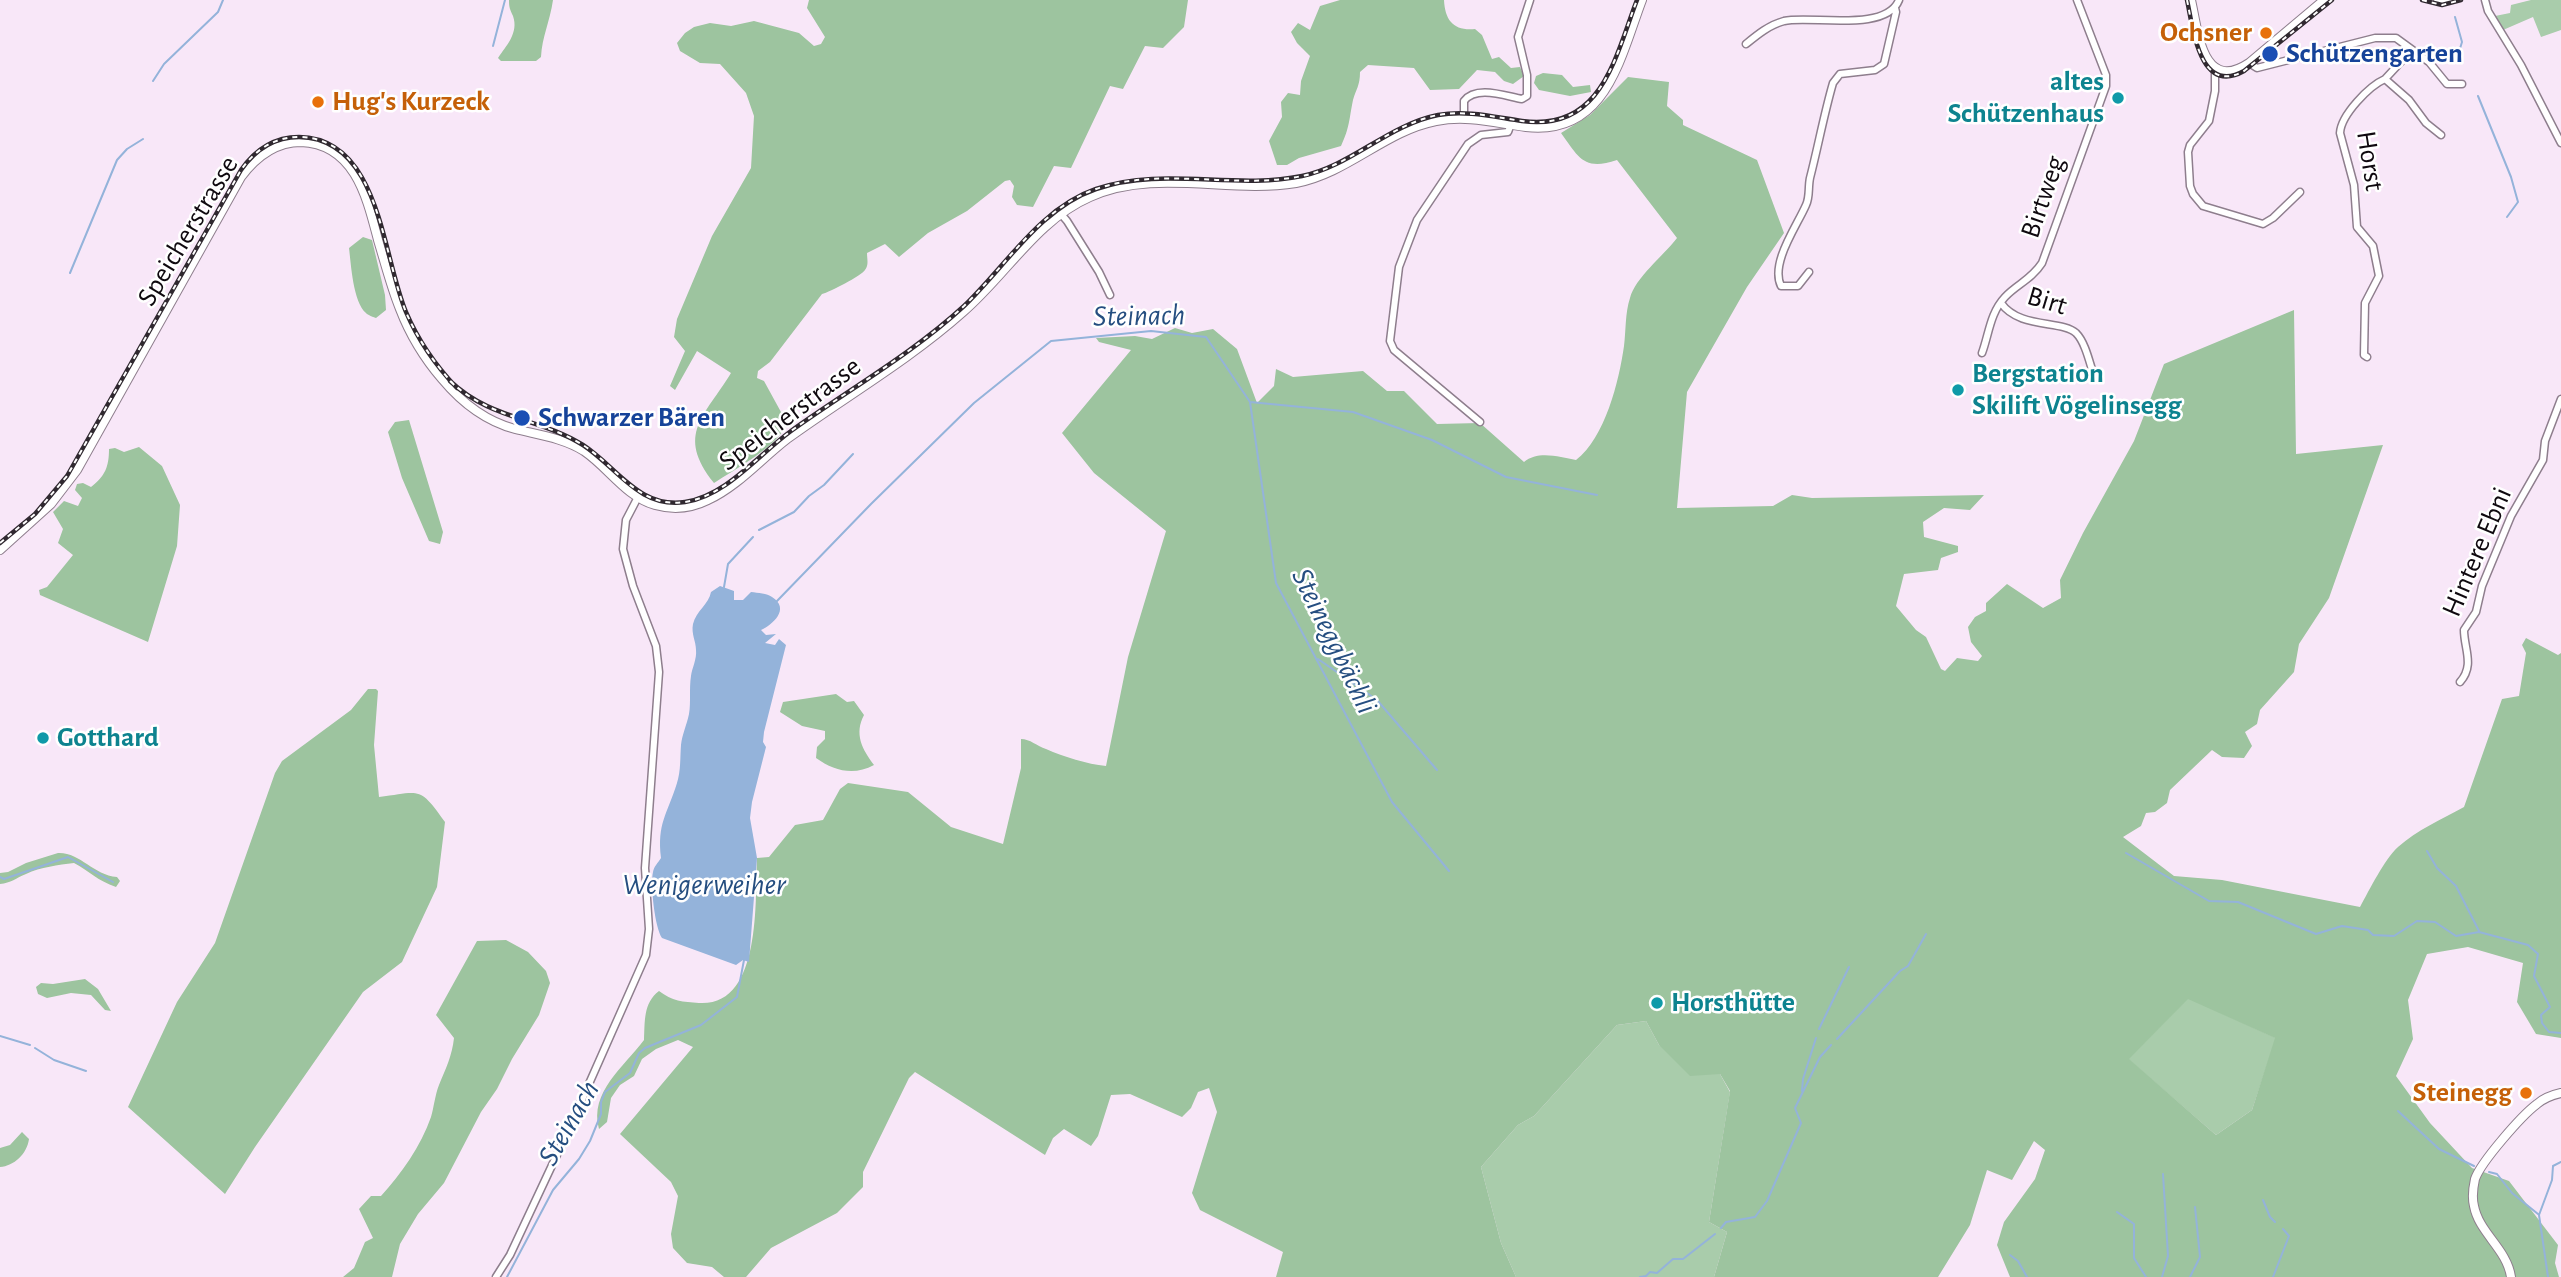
<!DOCTYPE html>
<html>
<head>
<meta charset="utf-8">
<style>
	body { margin:0 }
	canvas { display:block; background:#f8e7f8 }
</style>
</head>
<body>
<canvas width="2561" height="1277"></canvas>
<script>
const ctx = document.querySelector('canvas').getContext('2d');
ctx.lineJoin = 'round';
function fill(path, color) { ctx.fillStyle = color; ctx.fill(path, 'evenodd'); }
function strokePath(path, color, width, dash) { ctx.strokeStyle = color; ctx.lineWidth = width; ctx.lineCap = dash ? 'butt' : 'round'; ctx.setLineDash(dash || []); ctx.stroke(path); }
function write(font, color, halo, rows, align = 'center') {
  ctx.font = font + ' "Alegreya Sans",sans-serif'; ctx.lineWidth = 5; ctx.setLineDash([]); ctx.textBaseline = 'middle'; ctx.strokeStyle = halo; ctx.fillStyle = color; for (const [text, x, y, turn = 0] of rows) {
    ctx.save(); ctx.translate(x, y); ctx.rotate((+turn || 0) * Math.PI / 180); ctx.textAlign = isNaN(turn) ? turn : align; if (halo) ctx.strokeText(text, 0, 0); ctx.fillText(text, 0, 0); ctx.restore();
  }
}
fill(new Path2D(`
	M2531,0H2561V30L2541,37L2533,17L2503,30L2495,16L2510,13L2511,5Z
	M2188,998L2276,1038L2252,1110L2216,1135L2128,1059Z
	M1646,1021L1659,1045L1720,1074L1730,1092L1709,1222L1727,1232L1714,1277H1516L1501,1243L1481,1167L1518,1125L1534,1116L1617,1025Z`), '#a9ccab');
fill(new Path2D(`
	M509,0H553C550,21 542,37 541,57L536,61H501L498,58C506,46 519,33 513,16C510,9 509,8 509,0Z
	M809,0H1188L1184,27L1163,48L1145,46L1123,89L1110,86L1071,168L1054,166L1033,207L1017,205L1012,197L1014,186L1010,180L1005,181L967,211L928,233L899,257L885,244L867,253C867,259 869,265 865,270C861,276 830,292 822,294L770,362L758,371L757,378L764,381L787,423C780,445 734,470 714,483C675,434 705,416 731,373L697,351L675,390L670,386L685,351L674,337L677,319L712,236L751,168L754,116L746,93L720,64L700,63L680,51L677,43L685,33L694,27L710,23L731,26L754,21L799,33L814,46L821,44L825,37L807,8Z
	M1340,0H1444C1445,21 1454,31 1475,29L1482,35L1492,59L1499,57L1511,68L1520,67L1524,76L1513,84L1504,81L1495,72L1477,70L1459,89L1430,90L1414,68L1368,65L1360,72C1360,86 1356,89 1353,100C1349,119 1350,127 1341,146L1299,158L1287,165H1277L1269,141L1282,117L1281,102L1288,93L1300,95L1301,81L1310,56L1297,43L1291,32L1298,23L1310,30L1320,6Z
	M1543,73L1562,75L1573,87L1590,85L1591,92L1570,96L1539,90L1534,83L1536,76Z
	M1628,77L1669,82L1667,106L1683,120V125L1757,160L1784,233L1747,287L1687,392L1677,508L1773,506L1792,495L1812,498L1984,495L1970,510L1944,508L1923,522L1924,537L1958,546V552L1941,558L1938,570L1904,574L1896,606L1916,630L1926,637L1941,669L1945,671L1957,658L1978,661L1982,656L1971,642L1968,627L1975,617L1986,611V603L2007,584L2043,608L2061,598L2060,580L2083,533L2134,441L2164,364L2294,310L2296,454L2383,445L2329,598L2299,644L2294,672L2260,710L2257,724L2245,732L2252,746L2244,758L2222,757L2212,750L2170,790L2167,803L2155,812L2146,813L2141,826L2123,837L2174,876L2222,880L2360,907C2370,889 2384,860 2398,847C2417,830 2442,819 2464,807L2502,699L2519,696L2526,653L2522,645L2526,638L2558,655L2561,653V1038L2536,1034L2517,1002L2523,963L2468,947L2427,954L2408,1000L2413,1039L2396,1076L2430,1123L2472,1168L2509,1181L2558,1245L2555,1263L2559,1277H2010L1997,1245L2004,1222L2035,1179L2045,1150L2034,1141L2012,1180L1987,1170L1970,1225L1938,1277H1714L1727,1232L1709,1222L1730,1091L1720,1074L1690,1076L1659,1045L1646,1021L1617,1025L1534,1116L1518,1125L1481,1167L1501,1243L1516,1277H1276L1283,1252L1200,1210L1192,1193L1217,1112L1209,1088L1198,1092L1191,1108L1182,1117L1130,1094L1111,1095L1098,1136L1091,1146L1064,1129L1053,1138L1045,1155L915,1072L909,1078L863,1172V1187L837,1213L771,1248L746,1277H724L712,1267L687,1263L673,1248L671,1234L678,1196L671,1182L620,1134L693,1047L678,1040L656,1049L642,1059L634,1076L620,1085L611,1098L607,1122L599,1129C589,1092 624,1067 644,1040C645,1022 643,1003 659,991C672,1001 683,1002 699,1003C762,1007 755,900 757,858L769,857L795,825L823,820L840,789L848,783L908,792L951,827L1003,844L1021,768V739C1030,739 1037,746 1046,749C1064,757 1087,764 1106,766L1128,657L1166,531L1094,473L1062,433L1131,350L1099,342L1096,338L1135,336L1152,339L1175,328L1192,333L1213,329L1237,349L1257,403L1274,386L1276,369L1293,377L1363,371L1387,391H1404L1437,424L1480,423L1524,462C1538,450 1560,457 1576,460C1605,438 1619,381 1624,346C1626,331 1625,313 1630,298C1635,278 1664,255 1677,238L1617,160C1584,171 1579,158 1561,133L1590,115ZM2188,999L2275,1038L2252,1110L2216,1135L2129,1059Z
	M363,237L372,240L385,295L386,310L376,318C375,318 366,314 366,313C353,302 351,264 349,248Z
	M409,420L443,532L440,544L429,541L402,478L388,432L395,422Z
	M139,447L162,466L180,505L177,546L148,642L40,595L39,590L47,587L73,555L58,543L63,529L53,512L64,501L78,506L82,498L75,490L77,484L83,483L91,487C105,476 109,467 109,449L115,448L124,452Z
	M368,689H376L378,691L374,745L379,797C420,792 419,785 445,822L437,887L402,962L363,992L255,1147L225,1194L128,1107L177,1002L215,943L275,773L282,761L351,710Z
	M836,694L847,702L854,701L864,715C854,734 862,749 874,765C854,776 834,771 816,758L817,747L825,739V731L802,726L780,712L783,702Z
	M58,853C80,852 93,875 117,877L120,881L116,887C98,881 89,871 74,863C58,865 41,867 26,874C16,878 11,883 0,884V873L8,872L26,863Z
	M506,940L528,952L546,971L550,983L539,1015L512,1059L497,1089L481,1112L444,1183L418,1214L400,1244L392,1277H343L354,1268L365,1242L373,1238L359,1209L371,1196H381C401,1174 421,1146 431,1117C434,1107 435,1095 439,1085C446,1068 452,1056 454,1038L436,1015L477,941Z
	M85,979L98,989L111,1011L105,1010L91,995L71,993L47,998L38,994L36,987L41,983L53,984Z
	M22,1132L29,1139C27,1154 14,1166 0,1167V1148L10,1145Z`), '#9dc49f');
fill(new Path2D(`
	M720,586L734,591V600H743L751,592C758,593 767,593 772,597C791,609 772,625 761,630L766,635L776,634L765,643L775,645L779,639L786,645L764,732L763,742L766,747L752,802L750,818L757,858L749,962L743,960L736,965L662,938C655,928 650,885 653,872C654,866 658,863 661,858C657,823 667,815 677,783C681,770 680,758 681,745C682,735 687,724 689,714C691,702 689,689 691,676C692,668 697,659 696,650C696,641 691,634 693,624C696,611 709,604 711,592Z`), '#94b3da');
strokePath(new Path2D(`
	M2455,17L2462,42L2458,55
	M493,46L505,0
	M153,81L164,64L218,12L223,0
	M2478,96L2511,177L2518,202L2507,217
	M70,273L117,160L127,149L143,139
	M1250,402L1276,583L1392,802L1449,871
	M759,530L794,512L809,496L824,485L853,454
	M724,587L728,564L753,537
	M777,601L871,504L974,403L1051,341L1151,331L1206,337L1250,402L1353,412L1432,440L1506,477L1597,495
	M1318,659L1377,700L1437,770
	M2427,851L2437,868L2456,886L2479,931
	M2126,853L2209,901L2238,902L2316,934L2342,926L2368,930L2373,935L2394,936L2417,921L2435,922L2456,936L2479,932L2528,945L2538,954L2534,976L2550,1007L2541,1015L2542,1023L2549,1032L2561,1033
	M0,877L4,879L68,857L113,882
	M1819,1029L1849,967
	M0,1036L30,1045
	M1837,1039L1900,971L1908,966L1926,934
	M35,1048L54,1060L86,1071
	M1802,1091L1803,1079L1816,1038
	M2398,1111L2439,1149L2474,1166
	M2489,1172L2497,1174L2512,1193L2538,1214
	M2263,1200L2270,1217L2275,1222
	M2117,1212L2134,1224V1258L2146,1277
	M1721,1228L1726,1222L1755,1217L1767,1201L1801,1123L1795,1108L1820,1057L1831,1045
	M2010,1255L2018,1261L2027,1277
	M507,1277L553,1190L579,1159L590,1141L601,1114V1102L605,1092L630,1073L639,1053L645,1048L701,1025L737,997L744,960
	M1640,1277L1646,1276L1650,1272L1657,1273L1673,1259H1683L1715,1234
	M2162,1277L2168,1256L2163,1174
	M2190,1277L2200,1257L2195,1207
	M2273,1277L2289,1236L2283,1229
	M2548,1277L2539,1215L2552,1180L2553,1166L2561,1162`), '#94b3da', 2);
const minor = new Path2D(`
	M2485,0L2488,11L2521,65L2561,143
	M1746,44C1757,35 1769,25 1784,21C1810,15 1886,33 1899,0
	M2411,51L2385,79L2409,100L2426,123L2441,135
	M2249,63L2257,68L2375,38H2396L2429,62L2447,84H2462
	M2215,67V91L2209,121L2190,145L2188,152L2190,186L2193,194L2203,206L2263,224L2273,218L2300,192
	M1464,118V101C1476,85 1505,96 1522,99L1527,96V75L1518,37L1530,0
	M1061,214L1067,221L1099,272L1110,295
	M1809,272L1798,286H1781C1770,263 1797,226 1806,205C1810,197 1808,187 1810,178C1818,147 1824,114 1833,83L1840,74L1875,70L1884,64L1896,12L1895,8
	M2001,303C2019,329 2062,320 2076,333C2086,343 2090,365 2095,379
	M1982,353C1989,334 1990,313 2005,297C2017,284 2031,280 2042,263L2106,86V75L2077,0
	M2367,357L2364,355L2365,303L2379,276L2373,246L2357,227L2354,185L2340,133C2341,115 2369,86 2385,79
	M1480,422L1394,350L1390,341L1399,267L1417,220L1468,144L1481,135L1508,132L1511,124
	M2460,682C2475,665 2464,649 2464,630L2476,612L2482,586L2511,516L2543,460L2545,441L2561,399
	M496,1277L510,1255L569,1129L646,955L649,929L645,868L659,672L656,646L633,586L623,549L626,520L638,497`);
const major = new Path2D(`
	M2191,0C2198,30 2202,94 2249,63L2324,0
	M2438,0H2448
	M0,550L51,504L77,470L241,177C256,157 275,142 301,142C355,144 367,198 378,240C385,263 391,287 400,309C410,335 424,358 442,379C462,403 485,421 515,429C539,435 563,438 584,451C609,468 625,496 655,505C673,510 692,508 708,500C738,486 761,459 787,439C845,397 909,360 963,312C1006,275 1037,220 1090,197C1154,168 1229,194 1296,183C1348,173 1385,131 1436,121C1468,115 1495,123 1526,127C1606,136 1620,58 1642,0
	M2511,1277C2507,1249 2479,1233 2474,1206C2472,1198 2473,1188 2475,1179C2481,1162 2521,1116 2537,1104C2544,1098 2552,1095 2561,1093`);
strokePath(minor, '#8e7e8d', 9);
strokePath(major, '#8e7e8d', 10);
strokePath(minor, '#fff', 6);
strokePath(major, '#fff', 8);
const rail = new Path2D(`
	M2187,0C2193,27 2199,96 2244,71L2332,0
	M2422,0L2442,5L2461,0
	M450,381C491,420 538,417 583,445C617,467 639,509 685,502C726,496 758,455 791,431C848,390 912,354 964,306C1005,267 1040,208 1096,189C1162,166 1234,190 1302,176C1351,166 1388,125 1438,115C1467,110 1494,117 1522,121C1602,132 1615,57 1637,0
	M0,543L35,514L67,476L241,170C255,150 274,137 299,137C380,138 382,255 406,312C418,340 436,366 457,388`);
strokePath(rail, '#302930', 4.5);
strokePath(rail, '#fff', 2, [5]);
for (const [x, y, r, color] of [
	[2266,33,7,"#e8710a"],
	[2270,54,9,"#1a4fb4"],
	[2118,98,7,"#0f9aa8"],
	[318,102,7,"#e8710a"],
	[1958,390,7,"#0f9aa8"],
	[522,418,9,"#1a4fb4"],
	[43,738,7,"#0f9aa8"],
	[1657,1003,7,"#0f9aa8"],
	[2526,1093,7,"#e8710a"]
]) { const dot = new Path2D(); dot.arc(x, y, r, 0, 2 * Math.PI); ctx.fillStyle = color; ctx.fill(dot); strokePath(dot, '#fff', 2.5); }
write('bold 28px', '#c56008', '#fff', [
	["Ochsner",2252,33],
	["Hug's Kurzeck",332,102,"left"],
	["Steinegg",2512,1093]
], 'right');
write('bold 28px', '#164399', '#fff', [
	["Schützengarten",2286,54],
	["Schwarzer Bären",538,418]
], 'left');
write('bold 28px', '#0d838f', '#fff', [
	["altes",2104,82,"right"],
	["Schützenhaus",2104,114,"right"],
	["Bergstation",1972,374],
	["Skilift Vögelinsegg",1972,406],
	["Gotthard",57,738],
	["Horsthütte",1671,1003]
], 'left');
write('28px', '#0f090f', '#fff', [
	["Horst",2370,161,81],
	["Birtweg",2043,197,-71],
	["Speicherstrasse",188,231,-59],
	["Birt",2047,301,17],
	["Speicherstrasse",790,414,-37],
	["Hintere Ebni",2477,552,-67]
]);
write('italic 30px', '#254e80', '#fff', [
	["Steinach",1139,316,-1],
	["Steineggbächli",1334,641,64],
	["Wenigerweiher",704,885],
	["Steinach",569,1123,-60]
]);
</script>
</body>
</html>
